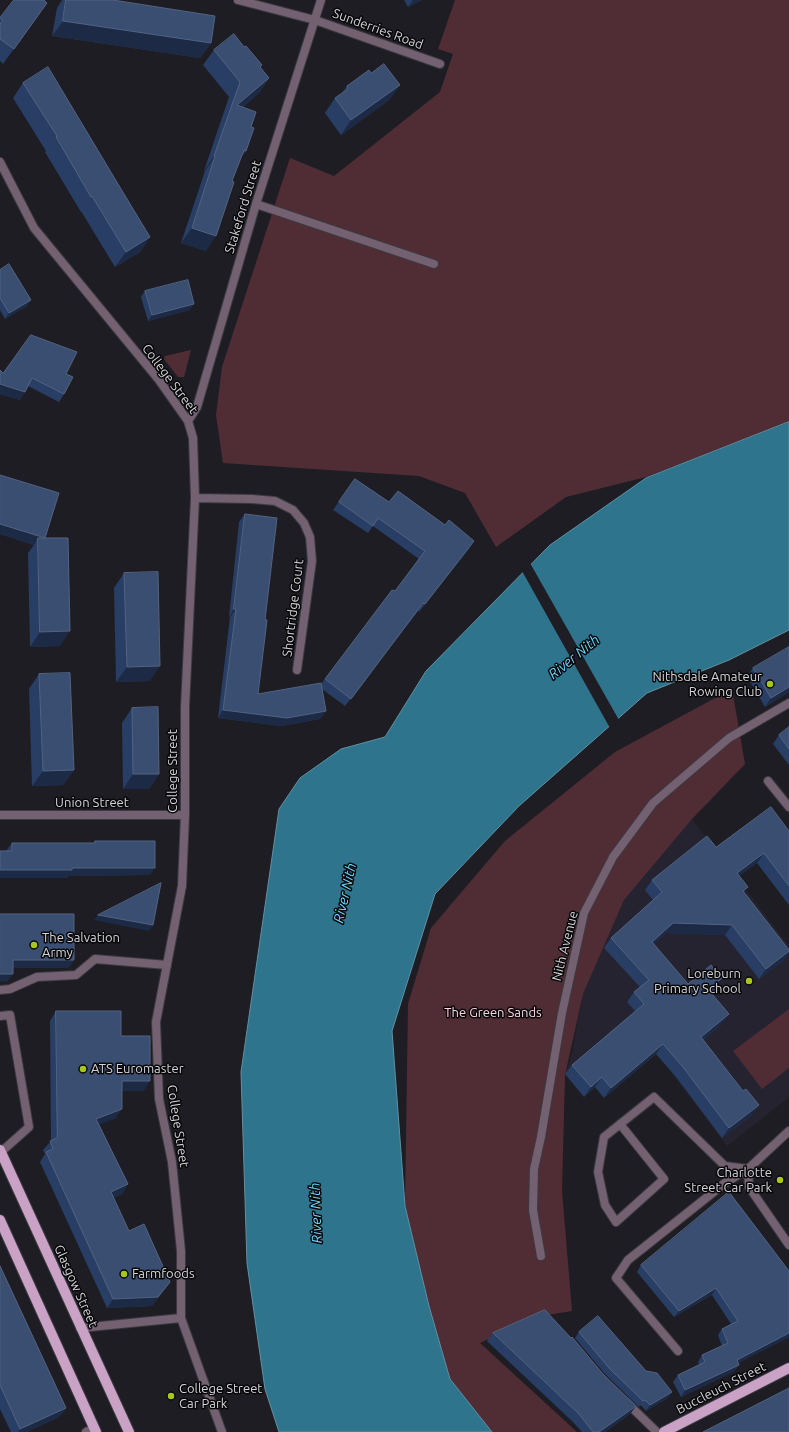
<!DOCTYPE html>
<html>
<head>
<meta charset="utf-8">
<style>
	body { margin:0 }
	canvas { display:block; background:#1e1d23 }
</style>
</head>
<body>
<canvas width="789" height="1432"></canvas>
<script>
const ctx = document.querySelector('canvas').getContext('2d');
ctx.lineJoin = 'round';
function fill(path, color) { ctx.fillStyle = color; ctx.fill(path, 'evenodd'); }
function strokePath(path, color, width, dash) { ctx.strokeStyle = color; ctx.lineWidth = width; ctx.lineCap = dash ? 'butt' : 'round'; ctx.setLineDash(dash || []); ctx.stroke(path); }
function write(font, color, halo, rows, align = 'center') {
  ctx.font = font + ' Ubuntu,sans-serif'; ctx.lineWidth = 3; ctx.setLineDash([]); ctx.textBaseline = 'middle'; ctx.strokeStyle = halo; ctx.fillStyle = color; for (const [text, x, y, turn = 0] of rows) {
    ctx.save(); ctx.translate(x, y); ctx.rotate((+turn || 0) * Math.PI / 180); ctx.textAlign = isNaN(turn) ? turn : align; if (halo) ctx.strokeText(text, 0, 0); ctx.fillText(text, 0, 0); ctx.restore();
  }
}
fill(new Path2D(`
	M692,819L789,946V1097L727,1146L669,1069L722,1024H646L565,1074L572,1054L583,994L624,900Z`), '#262330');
fill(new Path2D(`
	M455,0H789V422L646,477L566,497L496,547L465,493L419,476L223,463L216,415L222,367L290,158L334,176L440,92L453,54L438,49Z
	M191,350L184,377H178L164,359L165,356Z
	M732,689L745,764L692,819L624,900L583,994L565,1075L562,1191L572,1311L535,1317L480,1343L577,1432H492L450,1379L429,1306L405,1206L408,1004L431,928L505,841L615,752Z
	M789,1009V1068L762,1089L733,1051Z`), '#502d35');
const water = new Path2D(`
	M789,422V630L729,660L647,693L519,806L435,894L392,1031L405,1206L429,1306L450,1379L492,1432H279L265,1389L247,1263L241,1072L279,809L300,778L341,749L385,737L426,671L550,545L646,478Z`);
fill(water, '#2f748d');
strokePath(water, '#6090a3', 1);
fill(new Path2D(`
	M530,563L619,720L610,728L522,571Z`), '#1e1d23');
const service = new Path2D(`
	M256,204L434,264
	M0,990L10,989L37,977L76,975L95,959L167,965
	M0,1016L10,1015L29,1127L1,1152
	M620,1124L664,1179L616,1222L605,1205L598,1172L604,1137L654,1097L725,1166L748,1169
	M678,1351L616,1278L628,1260L725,1183L748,1169`);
const minor = new Path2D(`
	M238,0L315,20L440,64
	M0,162L34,228L159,380L188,421L193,438L195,498L185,707V815L182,886L156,1022L159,1099L172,1162L181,1251V1318L222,1432
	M188,421L197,407L256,204L321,0
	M195,498L252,499L275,501L293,510L304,523L310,537L312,561L297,670
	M768,781L789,807
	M0,815H185
	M789,1131L748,1169L749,1187L789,1245
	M541,1256L533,1210L534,1169L541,1137L562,1013L584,913L613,857L653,803L729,738L789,703
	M80,1328L181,1318
	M626,1402L657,1432
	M86,1432L94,1428`);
const primary = new Path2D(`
	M0,1150L129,1432
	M0,1220L96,1432
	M664,1432L789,1368`);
strokePath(service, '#3b3a40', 10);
strokePath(minor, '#3b3a40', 10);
strokePath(primary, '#3b3a40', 12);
strokePath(service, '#736071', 8);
strokePath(minor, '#736071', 8);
strokePath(primary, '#caa2c6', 10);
fill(new Path2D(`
	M14,0L36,18L3,64L0,61V19Z
	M62,0H113L211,43L200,58L52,36L57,8Z
	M404,0H422L408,7Z
	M214,50L260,67L269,78L259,93L243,107L251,127L246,151L241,157L206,251L181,243L205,171H204L229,97L203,65Z
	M371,73L400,85L389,100L341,135L325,113L335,98L341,94L347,86Z
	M23,83L124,194L150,237L140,252L115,267L81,211V212L45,152L46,151L13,98Z
	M0,270L27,306L5,319L0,310Z
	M145,291L190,310L148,321L141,297Z
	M0,370L3,373L66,374L64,394L59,402L28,386L20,400L0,394Z
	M0,475L45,538L60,646L30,647L28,553L34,545L0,534Z
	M355,479L389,502L469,549L419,612L418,611L345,706L322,689L326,711L320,719L281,726L218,718L230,617H229L239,522L245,514L265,620L258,694L321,684L395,591L419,559L373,526L368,533L333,510Z
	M124,573L150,681L116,682L114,588Z
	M753,668L789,692L765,707L747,676Z
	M39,674L74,770L63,785L32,786L29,689Z
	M132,708L159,774L149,789H123L122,723Z
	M789,727V765L773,744L779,735Z
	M789,831V905L757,863L739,876L744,893L789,950V952L783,961L759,979L725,935L666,933L654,944L688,984L716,986L718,989L713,996L722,1024L703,1040L752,1115L722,1138L676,1077L656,1054L604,1098L595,1087L584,1097L565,1074L572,1065L635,1011L627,1002L634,992L640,987L604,948L611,938L653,900L645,890L652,880Z
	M95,841L150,875L68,876L67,878H0L6,851L12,843H94Z
	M56,1011L121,1036L144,1091H122L116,1118L99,1124L128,1184L122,1194L113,1198L129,1231L170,1282L152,1306L107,1308L40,1162L45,1154L43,1150L51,1141L50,1021Z
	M641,1265L789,1271V1337L738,1363L735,1371L681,1397L673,1382L678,1375L699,1365L698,1362L702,1355L722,1346L718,1335L722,1329L731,1324L712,1295L674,1317L637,1272Z
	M0,1266L66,1408L59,1417L27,1432H11L0,1409Z
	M579,1332L668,1398L646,1411L641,1405L639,1407L605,1374L575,1338Z
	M493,1333L636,1406L630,1414L605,1432H582L573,1422L487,1341Z`), '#283e65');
fill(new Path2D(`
	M413,0H422L408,7Z
	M63,21L211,43L200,58L52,36Z
	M269,78L259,93L227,120L237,105Z
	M400,85L389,100L341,135L351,120Z
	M214,156H215L205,171H204Z
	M192,228L216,236L206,251L181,243Z
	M150,237L140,252L115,267L126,252Z
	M31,300L27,306L5,319L9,313Z
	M194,304L190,310L148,321L152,315Z
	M0,384L25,392L20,400L0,394Z
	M0,524L45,538H38L34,545L0,534Z
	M474,541L469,549L419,612L425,604Z
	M423,603L418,611L345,706L351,699Z
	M234,609H236L230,617H229Z
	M70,631L60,646L30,647L40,632Z
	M160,666L150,681L116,682L127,667Z
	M789,687V692L765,707L771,698Z
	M223,710L326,711L320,719L281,726L218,718Z
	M74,770L63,785L32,786L43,771Z
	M133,774H159L149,789H123Z
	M764,853L757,863L730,883L737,873Z
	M72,868H155L150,875L68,876L67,878H0V870Z
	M98,915L153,925L149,931L94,920Z
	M673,923L732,925L725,935L666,933L645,952L652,942Z
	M789,951L783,961L759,979L766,969Z
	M13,960H74L69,968H7Z
	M0,974H13L7,982L0,981Z
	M722,978L715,988V984Z
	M718,989L711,999L712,994Z
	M729,1014L722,1024L694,1047L701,1037Z
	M663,1044L656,1054L604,1098L611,1088Z
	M602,1077L595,1087L584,1097L591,1087Z
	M122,1081H150L144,1091H115Z
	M759,1105L752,1115L722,1138L729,1128Z
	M122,1109L116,1118L90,1128L96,1119Z
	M128,1184L122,1194L104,1202L111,1192Z
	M170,1282L152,1306L107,1308L113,1299Z
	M716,1288L712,1295L674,1317L679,1311Z
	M789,1333V1337L732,1366L737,1360Z
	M739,1365L735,1371L681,1397L685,1390Z
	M672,1392L668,1398L646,1411L650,1405Z
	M636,1406L630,1414L605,1432H599Z
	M66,1408L59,1417L27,1432H18L20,1429Z`), '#1c2a45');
const building = new Path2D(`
	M14,0H44L47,3L14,49L0,39V24L3,20L0,18Z
	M66,0H113L215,16L211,43L63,21Z
	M234,34L244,47L246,46L262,65L260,67L269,78L237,105L256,112L251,127L254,128L246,151L244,150L232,181L234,182L216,236L192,228L215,156H214L240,82L214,50Z
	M384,64L400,85L351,120L335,98L348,89L347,86L369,70L371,73Z
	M48,67L124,194L150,237L126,252L92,196L91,197L56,137L57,136L23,83Z
	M9,264L31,300L9,313L0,298V270Z
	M188,280L194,304L152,315L145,291Z
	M31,335L77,352L66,374L73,377L64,394L32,378L25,392L0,384V370L3,373Z
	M0,475L59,493L45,538L0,524Z
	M355,479L389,502L398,491L445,525L449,520L474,541L425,604L423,603L351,699L325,679L392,590L395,591L425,551L378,518L373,526L339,502Z
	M245,514L277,518L265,620H267L258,694L321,683L326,711L287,718L223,710L236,609H234Z
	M38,538H68L70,631L40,632Z
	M158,572L160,666L127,667L124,573Z
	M789,647V687L771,698L753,668Z
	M70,673L74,770L43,771L39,674Z
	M158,707L159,774H133L132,708Z
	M789,727V749L779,735Z
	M771,807L789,831V886L764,853L737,873L748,887L743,891L789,950V951L766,969L732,925L673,923L652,942L688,984L711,965L722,978L715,984L718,989L712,994L729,1014L701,1037L743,1091L746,1089L759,1105L729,1128L683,1067L663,1044L611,1088L602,1077L591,1087L572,1065L644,1004L634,992L649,980L611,938L662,892L652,880L707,836L716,847Z
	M95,841H155V868H72V870H0V851H12V843H95Z
	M161,883L153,925L98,915Z
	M0,914H74V960H13V974H0Z
	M56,1011H121V1036H150V1081H122V1109L96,1119L128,1184L111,1192L129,1231L144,1224L170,1282L158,1297L113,1299L46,1152L53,1149L50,1141L57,1138Z
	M729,1192L789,1271V1333L737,1360L739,1365L685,1390L678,1375L705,1362L702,1355L728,1343L722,1329L738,1321L716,1288L679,1311L641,1265Z
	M0,1266L66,1408L20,1429L0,1385Z
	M545,1310L571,1338L572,1337L603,1374L636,1406L599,1432H593L579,1414L493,1333Z
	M598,1316L646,1371L657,1373L672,1392L650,1405L645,1400L643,1401L609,1368L579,1332Z
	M789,1388V1432H703L787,1389Z`);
fill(building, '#3a4e71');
strokePath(building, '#526381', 1);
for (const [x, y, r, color] of [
	[770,684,4,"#a8c71c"],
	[34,945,4,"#a8c71c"],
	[749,981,4,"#a8c71c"],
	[83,1069,4,"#a8c71c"],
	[780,1180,4,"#a8c71c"],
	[124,1274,4,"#a8c71c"],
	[171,1396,4,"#a8c71c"]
]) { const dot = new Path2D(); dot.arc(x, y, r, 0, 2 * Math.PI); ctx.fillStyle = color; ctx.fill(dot); strokePath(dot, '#08080a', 1.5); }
write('13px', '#d4d3d7', '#08080a', [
	["Sunderries Road",378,29,20],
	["Stakeford Street",243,207,-73],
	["College Street",170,379,53],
	["Shortridge Court",293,608,-83],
	["College Street",173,771,-90],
	["Union Street",92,803],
	["Nith Avenue",565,946,-76],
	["College Street",178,1126,81],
	["Glasgow Street",76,1286,66],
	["Buccleuch Street",721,1388,-27]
]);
write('13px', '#d4d3d7', '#08080a', [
	["Nithsdale Amateur",762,677,"right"],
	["Rowing Club",762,692,"right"],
	["The Salvation",42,938],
	["Army",42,953],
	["Loreburn",741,974,"right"],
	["Primary School",741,989,"right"],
	["ATS Euromaster",91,1069],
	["Charlotte",772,1173,"right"],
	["Street Car Park",772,1188,"right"],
	["Farmfoods",132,1274],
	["College Street",179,1389],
	["Car Park",179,1404]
], 'left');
write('13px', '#fbd5dd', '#08080a', [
	["The Green Sands",493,1013]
]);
write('italic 14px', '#70d5fc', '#08080a', [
	["River Nith",574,657,-39],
	["River Nith",345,893,-77],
	["River Nith",316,1213,-92]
]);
</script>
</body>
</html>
